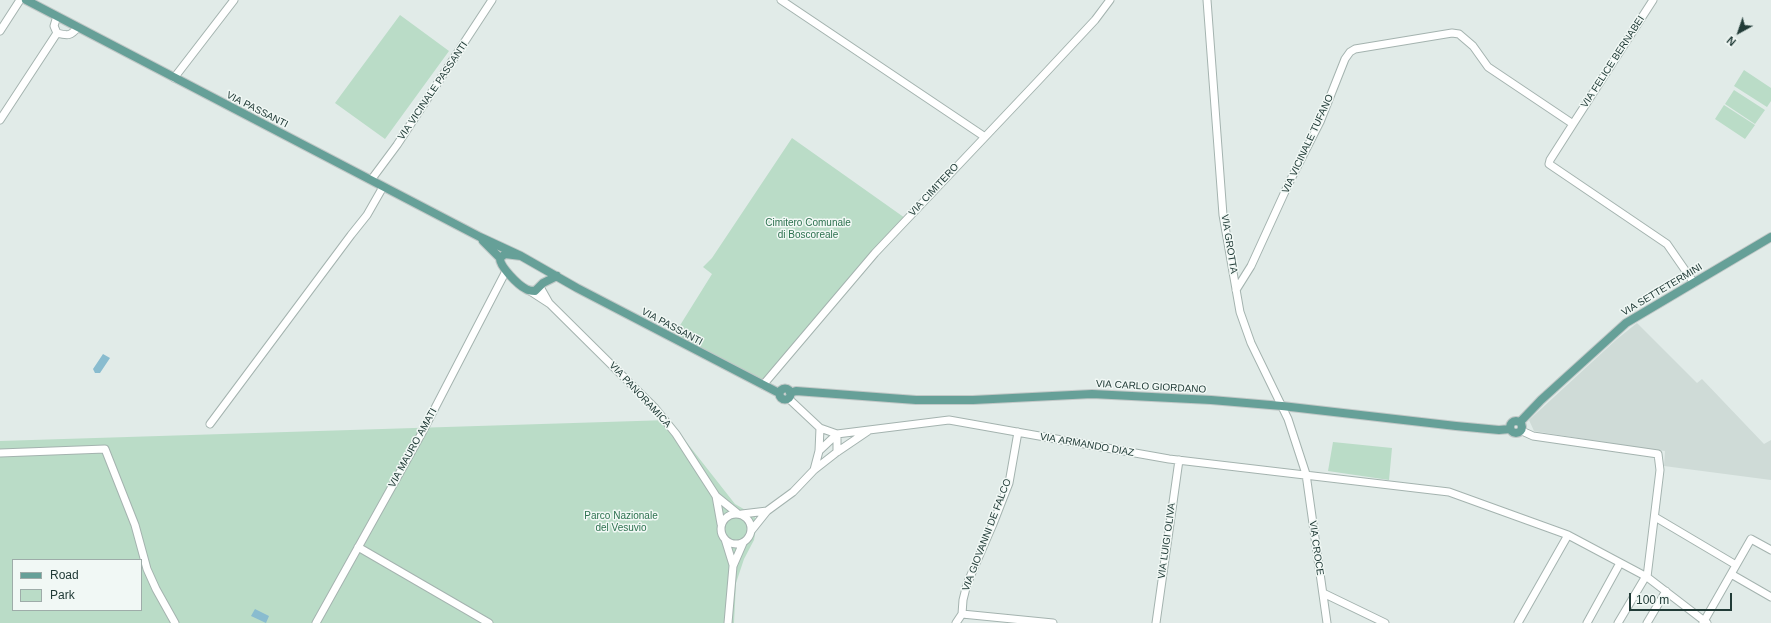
<!DOCTYPE html>
<html>
<head>
<meta charset="utf-8">
<style>
	body { margin:0 }
	#map { position:relative; width:1771px; height:623px; overflow:hidden; background:#e1ebe8; font-family:Arial,sans-serif }
	canvas { display:block }
	.legend { position:absolute; left:12px; top:559px; width:130px; height:52px; box-sizing:border-box; background:#f1f8f5; border:1px solid #9eaca9; margin:0; padding:5px 7px; list-style:none; font-size:12px; color:#213b37 }
	.legend li { display:flex; align-items:center; gap:8px; height:20px }
	.legend b { width:20px; border:1px solid #9eaca9 }
	.north { position:absolute; left:1719px; top:12px; width:40px; height:40px; -webkit-text-stroke:3px #f1f8f5; paint-order:stroke; rotate:220deg; font-size:11px; font-weight:700; line-height:16px; text-align:center; color:#213b37 }
	.north::after { content:''; display:block; margin:auto; width:14px; height:18px; background:#213b37; clip-path:polygon(50% 0,100% 100%,50% 72%,0 100%) }
	.scale { position:absolute; left:1629px; top:593px; width:103px; height:18px; box-sizing:border-box; border:2px solid #213b37; border-top:0; padding-left:5px; font-size:12px; line-height:14px; white-space:nowrap; color:#213b37; -webkit-text-stroke:3px #f1f8f5; paint-order:stroke }
</style>
</head>
<body>
<div id="map">
<canvas width="1771" height="623"></canvas>
<ul class="legend">
<li><b style="height:5px;background:#66a098"></b>Road</li>
<li><b style="height:11px;background:#badcc7"></b>Park</li>
</ul>
<div class="north">N</div>
<div class="scale">100 m</div>
</div>
<script>
const ctx = document.querySelector('canvas').getContext('2d');
ctx.lineJoin = 'round';
function fill(path, color) { ctx.fillStyle = color; ctx.fill(path, 'evenodd'); }
function strokePath(path, color, width, dash) { ctx.strokeStyle = color; ctx.lineWidth = width; ctx.lineCap = dash ? 'butt' : 'round'; ctx.setLineDash(dash || []); ctx.stroke(path); }
function write(font, color, halo, rows, align = 'center') {
  ctx.font = font + ' Arial,sans-serif'; ctx.lineWidth = 3; ctx.setLineDash([]); ctx.textBaseline = 'middle'; ctx.strokeStyle = halo; ctx.fillStyle = color; for (const [text, x, y, turn = 0] of rows) {
    ctx.save(); ctx.translate(x, y); ctx.rotate((+turn || 0) * Math.PI / 180); ctx.textAlign = isNaN(turn) ? turn : align; if (halo) ctx.strokeText(text, 0, 0); ctx.fillText(text, 0, 0); ctx.restore();
  }
}
fill(new Path2D(`
	M1637,323L1697,383L1702,379L1764,444L1771,440V480L1664,466L1665,451L1634,447L1534,431L1529,420L1617,339Z`), '#cfdbd7');
fill(new Path2D(`
	M400,15L449,51L385,139L335,103Z
	M1744,70L1771,88V101L1767,107L1734,86Z
	M1734,90L1765,110L1755,124L1725,104Z
	M1724,105L1755,125L1745,139L1715,119Z
	M792,138L905,218L763,381L674,335L712,274L703,267L712,258Z
	M669,420L735,504L754,515L757,523L754,540L744,559L736,583L734,623H0V441ZM13,560H141V610H13Z
	M1333,442L1392,448L1389,480L1328,471Z`), '#badcc7');
fill(new Path2D(`
	M103,354L110,358L100,373H95L93,369Z
	M255,609L269,616L266,623L251,616Z`), '#89bccf');
const minor = new Path2D(`
	M781,0L985,137
	M1207,0L1223,215L1240,312L1251,343L1288,419L1306,474L1327,623
	M0,31L20,0
	M57,33C68,36 71,36 78,27
	M174,78L234,0
	M0,120L57,33L54,26L57,16
	M1573,124L1653,0
	M371,180L397,145L492,0
	M540,287L549,303
	M1236,290L1251,266L1288,185L1320,122L1345,59L1350,52L1355,49L1452,33L1459,34L1473,46L1488,67L1573,124L1550,160L1549,164L1667,244L1694,283
	M530,291L550,304L655,408L676,434L716,496L737,513
	M763,385L875,253L1038,81L1095,20L1110,0
	M788,398L820,428L837,434
	M210,424L351,235L367,215L383,187
	M1522,431L1533,436L1658,454L1660,470L1647,577
	M837,434V452
	M819,451L837,434L949,420L1169,459L1449,492L1568,535L1647,577L1707,623
	M0,453L105,449L135,525L147,569L156,589L175,623
	M814,470L819,451L820,428
	M716,496L721,524
	M721 529a15 15 0 1 1 30 0a15 15 0 1 1-30 0Z
	M742,514L767,511
	M1655,517L1736,565
	M751,531L767,511L793,492L814,470L837,452L868,431
	M725,539L733,565
	M358,547L489,623
	M1731,574L1771,597
	M1323,593L1385,623
	M962,614L1053,623
	M316,623L423,431L506,271
	M728,623L733,566L743,543
	M956,623L962,614L963,600L967,584L993,524L1009,483L1018,432
	M1156,623L1179,460
	M1518,623L1568,535
	M1587,623L1620,563
	M1618,623L1646,576
	M1647,623L1666,591
	M1703,623L1751,539L1771,550`);
const major = new Path2D(`
	M26,0L480,237L521,256
	M483,241L500,258C499,266 518,285 526,289C529,291 532,291 535,291L543,283L557,276
	M500,258L505,254L521,256L577,288L779,393
	M779.5 394a5.5 5.5 0 1 1 11 0a5.5 5.5 0 1 1-11 0Z
	M790,393L796,391L916,400H973L1092,394L1211,400L1282,406L1456,426L1499,430L1510,429
	M1510 427a6 6 0 1 1 12 0a6 6 0 1 1-12 0Z
	M1520,422L1541,400L1626,323L1771,237`);
strokePath(minor, '#a4b3af', 9);
strokePath(major, '#c1c8c7', 10);
strokePath(minor, '#fff', 7);
strokePath(major, '#66a098', 8);
write('10px', '#213b37', '#f1f8f5', [
	["VIA FELICE BERNABEI",1613,62,-57],
	["VIA VICINALE PASSANTI",433,91,-56],
	["VIA PASSANTI",257,110,27],
	["VIA VICINALE TUFANO",1308,144,-65],
	["VIA CIMITERO",934,190,-47],
	["VIA GROTTA",1229,244,81],
	["VIA SETTETERMINI",1662,290,-31],
	["VIA PASSANTI",672,327,28],
	["VIA CARLO GIORDANO",1151,387,3],
	["VIA PANORAMICA",640,395,47],
	["VIA ARMANDO DIAZ",1087,445,10],
	["VIA MAURO AMATI",413,448,-61],
	["VIA GIOVANNI DE FALCO",987,535,-69],
	["VIA LUIGI OLIVA",1167,541,-82],
	["VIA CROCE",1316,548,82]
]);
write('10px', '#2d714f', '#f1f8f5', [
	["Cimitero Comunale",808,223],
	["di Boscoreale",808,235],
	["Parco Nazionale",621,516],
	["del Vesuvio",621,528]
]);
</script>
</body>
</html>
